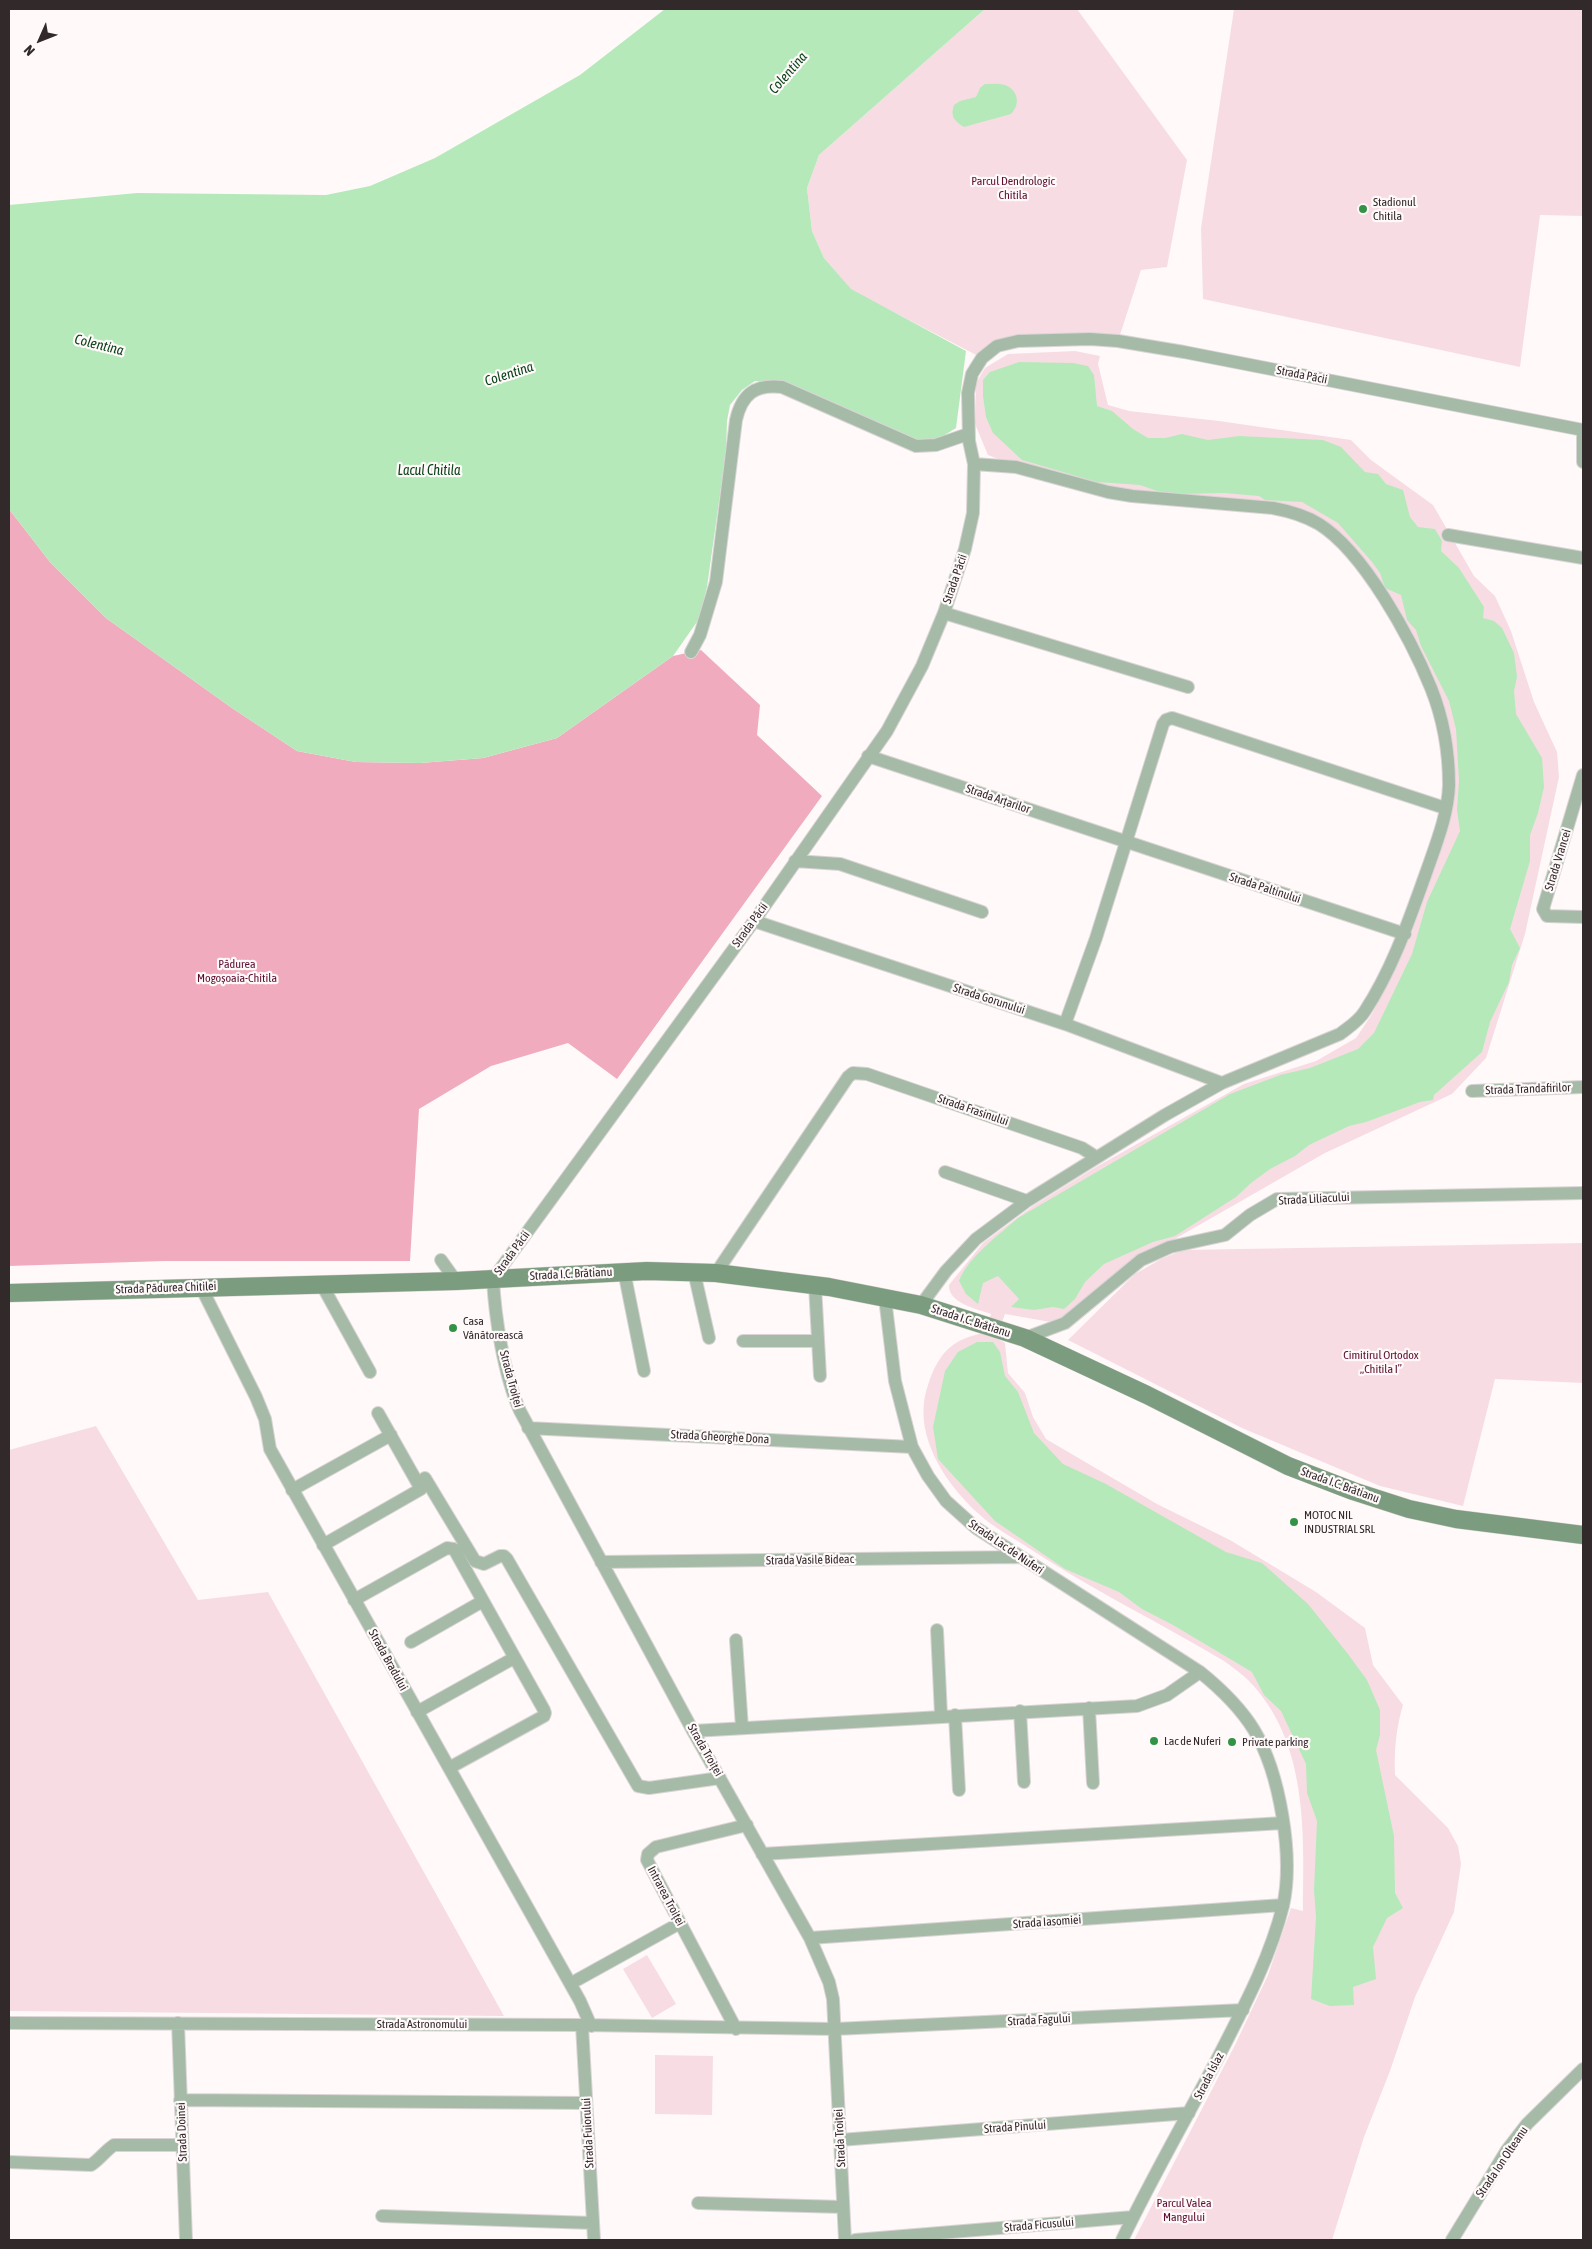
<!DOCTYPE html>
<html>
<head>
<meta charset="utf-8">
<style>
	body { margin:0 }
	#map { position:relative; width:1592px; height:2249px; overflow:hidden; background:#fff9fa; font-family:"Asap Condensed",sans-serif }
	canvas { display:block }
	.frame { position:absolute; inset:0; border:10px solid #32292b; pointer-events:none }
	.north { position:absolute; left:15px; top:15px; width:50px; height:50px; -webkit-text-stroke:4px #fff9fa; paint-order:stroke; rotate:226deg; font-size:14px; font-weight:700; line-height:20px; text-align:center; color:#32292b }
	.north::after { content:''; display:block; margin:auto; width:18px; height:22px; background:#32292b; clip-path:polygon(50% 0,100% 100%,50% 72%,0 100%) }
</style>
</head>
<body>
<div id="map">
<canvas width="1592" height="2249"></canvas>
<div class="frame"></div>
<div class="north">N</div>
</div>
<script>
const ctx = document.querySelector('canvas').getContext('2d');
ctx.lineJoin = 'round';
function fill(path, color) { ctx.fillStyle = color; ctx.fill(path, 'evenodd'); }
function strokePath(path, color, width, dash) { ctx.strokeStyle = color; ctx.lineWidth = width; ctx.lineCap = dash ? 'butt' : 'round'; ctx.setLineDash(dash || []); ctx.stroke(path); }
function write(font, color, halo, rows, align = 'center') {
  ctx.font = font + ' "Asap Condensed",sans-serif'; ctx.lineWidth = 4.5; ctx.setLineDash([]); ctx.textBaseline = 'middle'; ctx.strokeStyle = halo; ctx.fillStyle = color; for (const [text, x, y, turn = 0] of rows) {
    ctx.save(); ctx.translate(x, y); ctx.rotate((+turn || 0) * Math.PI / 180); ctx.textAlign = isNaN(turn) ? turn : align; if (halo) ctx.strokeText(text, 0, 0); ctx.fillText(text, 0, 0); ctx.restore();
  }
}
fill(new Path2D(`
	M985,9H1077L1187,160L1167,267L1141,270L1118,341H1019L982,358L851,290L824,258L812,231L807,188L819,155Z
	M1234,9H1583V216L1540,215L1520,367L1203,299L1201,228Z
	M1075,351L1100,356L1098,364L1108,405L1129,411L1219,421L1351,440L1371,460L1433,505L1474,576L1495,596L1511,631L1534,702L1557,752L1559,777L1525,934L1486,1058L1452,1094L1325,1153L1173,1240L1056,1323L1005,1314L996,1338L1005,1343L1008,1373L1025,1393L1033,1417L1046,1439L1157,1504L1230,1540L1316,1592L1365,1628L1373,1665L1403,1705C1396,1729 1394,1750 1395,1775L1448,1828L1458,1846L1461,1864L1454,1912L1415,1997L1390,2071L1364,2137L1332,2240H1134L1235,2045L1268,1975L1291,1908L1303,1911C1304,1831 1308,1741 1248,1680C1241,1673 1232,1667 1224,1661C1159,1622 1090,1589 1027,1547C1012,1537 993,1527 980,1515C945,1484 911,1433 928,1385C938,1354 952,1338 985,1333L991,1314C977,1309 948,1303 949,1285L983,1243L1033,1206L1096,1167L1244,1084L1316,1061L1356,1038L1372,1014L1404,949L1447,831L1449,738L1405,639L1364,569L1307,517L1116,493L1021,468L988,455L975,424L976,383L985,368L1008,354Z
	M1583,1243V1383L1495,1379L1463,1506L1380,1486L1242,1428L1068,1340L1135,1274L1161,1259L1183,1250Z
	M96,1426L198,1600L268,1592L504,2016L9,2011V1450Z
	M647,1955L676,2004L652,2018L623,1969Z
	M655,2055L713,2056L712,2115L655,2114Z`), '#f7dde3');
fill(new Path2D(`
	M9,509L50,562L106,618L232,708L297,751L356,762L420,763L483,758L557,738L673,656L701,650L760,705L757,735L822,796L617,1079L568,1043L491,1066L419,1109L410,1261H164L9,1266Z`), '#f0acbe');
fill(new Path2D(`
	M665,9H985L819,155L807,188L812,231L824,258L851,289L966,351L956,428L930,444L882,428L779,382L755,381L742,390L730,405L727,421L726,452L707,587L699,619L673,656L557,738L483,758L420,763L356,762L297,751L232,708L106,618L50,562L9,509V205L137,193L326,195L370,186L435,158L580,75Z
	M985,84C991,84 999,83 1005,85C1018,90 1021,104 1011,114L964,127C954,121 950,116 954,105L960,101L976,97L980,88Z
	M1019,362L1073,363L1088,366L1094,375L1097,406L1112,411L1133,429L1148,438H1165L1182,434L1208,440L1239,436L1323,440L1341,447L1365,472L1378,474L1386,484L1403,490L1410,517L1418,527L1435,529L1442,541L1441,551L1459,568L1484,607L1483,618L1494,621L1502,628L1514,653L1517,677L1514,691L1516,714L1542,758L1544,787L1538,813L1530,835V861L1510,929L1520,948L1512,965L1509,982L1490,1022L1482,1052L1434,1095L1433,1100L1420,1102L1366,1122L1349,1126L1309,1145L1295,1156L1270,1169L1251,1183L1236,1197L1175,1236L1153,1242L1104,1264L1085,1282L1075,1299L1064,1309L1053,1307L1034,1310L1011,1307L1019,1299L998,1276L983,1283L978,1304L966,1294L959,1281C968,1257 999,1235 1018,1218L1230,1094L1280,1075L1310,1068L1358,1049L1374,1033L1412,954L1427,902L1460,831L1457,810L1459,781L1456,729L1449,701L1421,646L1416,630L1407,620L1401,595L1385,588L1380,573L1372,562L1338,523L1302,502L1265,500L1259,496L1224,493L1180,494L1157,491L1140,485L1097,482L1022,460L993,433L986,417L983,396V380L990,372Z
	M977,1342H993L1000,1352L1005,1376L1018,1392L1034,1433L1063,1464L1106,1484L1226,1552L1262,1563L1308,1604L1348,1654L1367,1680L1380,1710V1735L1376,1750L1394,1836L1395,1893L1403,1908L1387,1918L1373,1947L1376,1979L1353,1987L1354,2005L1330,2006L1311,1999L1316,1917L1314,1890L1317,1821L1307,1793L1306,1764L1281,1711L1264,1695L1252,1672L1173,1625L1142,1609L1119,1592L1065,1569L995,1521L938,1459L933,1427L945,1371L958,1352Z`), '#b5e9ba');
const minor = new Path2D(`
	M1583,430V462
	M1448,535L1583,558
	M944,613L1188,687
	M691,652L700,635L716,582L736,420C742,394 755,384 782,387L916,446L936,445L968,434
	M868,756L1405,934
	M1583,775L1543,909L1547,916L1583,917
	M795,861L840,864L982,912
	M754,921L1065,1024L1222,1083
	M1065,1024L1096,938L1163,724L1166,720L1172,718L1445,808
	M1472,1091L1583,1087
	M945,1172L1027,1201
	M441,1260L456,1281
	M624,1271L644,1371
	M694,1272L709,1338
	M716,1273L848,1077L853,1073L867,1074L1082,1148L1096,1157
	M322,1285L370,1372
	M815,1285L820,1376
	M201,1287L256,1397L265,1419L270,1449L580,2001L591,2026
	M885,1298L895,1381L912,1447L928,1476L946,1501L976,1528L1200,1672C1221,1689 1240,1707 1254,1730C1280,1773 1294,1857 1283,1906C1271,1954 1248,1999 1226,2042C1192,2109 1154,2173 1122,2240
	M921,1305L946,1271L976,1239L1027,1201L1165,1115L1222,1083L1340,1034C1349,1027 1359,1021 1365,1011C1393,968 1409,920 1426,873C1436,844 1448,815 1449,785C1449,753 1443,718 1431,688C1411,639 1364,552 1319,524C1304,515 1289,511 1273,508L1132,496L1108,492L1016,467L974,464
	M1025,1338L1065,1323L1141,1260L1170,1247L1225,1235L1250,1215L1277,1199L1583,1193
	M743,1341H818
	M528,1428L912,1447
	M425,1478L475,1561L484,1564L500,1556H504L507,1559L638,1786L649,1788L720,1778
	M292,1490L391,1435
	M323,1545L421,1489L378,1413
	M601,1562L1019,1557
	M354,1600L447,1548L454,1549L544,1710L545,1713L544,1716L449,1768
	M937,1630L941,1715
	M736,1640L742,1728
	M411,1642L483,1601
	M1089,1708L1093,1783
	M1020,1711L1024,1782
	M417,1712L514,1658
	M955,1715L959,1790
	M693,1731L1137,1706L1167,1695L1200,1672
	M762,1854L1283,1823
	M810,1938L1283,1905
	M577,1980L680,1923
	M9,2023L582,2025L835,2029L1243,2010
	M178,2023L186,2240
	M582,2025L594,2240
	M736,2029L647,1860L648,1854L656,1847L747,1825
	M180,2100L586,2103
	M840,2140L1189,2113
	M9,2162L91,2165C100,2159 105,2151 114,2145H182
	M698,2203L843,2207
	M382,2216L593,2223
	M845,2240L833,1999L829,1982L810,1938L693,1731L520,1411C504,1375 495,1318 493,1279L754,921L887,731L922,666L944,613L965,549L973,513L974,464L969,441L968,393L972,374L982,358L997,346L1018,341L1090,339L1118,341L1184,352L1583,430
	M855,2240L1133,2217
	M1452,2240L1507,2150L1527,2124L1583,2069`);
const secondary = new Path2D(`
	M9,1293L456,1281L647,1271L716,1273L829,1287L921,1305L1025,1338L1147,1395L1288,1466L1353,1491L1409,1509L1456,1519L1583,1535`);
strokePath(minor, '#dad4d5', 14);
strokePath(secondary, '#dad4d5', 19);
strokePath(minor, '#a5bba7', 12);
strokePath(secondary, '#7c9c7f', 18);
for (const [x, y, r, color] of [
	[1363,209,5,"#329347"],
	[453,1328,5,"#329347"],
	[1294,1522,5,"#329347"],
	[1154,1741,5,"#329347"],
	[1232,1742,5,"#329347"]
]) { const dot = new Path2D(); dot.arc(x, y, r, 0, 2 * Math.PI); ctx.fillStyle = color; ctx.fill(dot); strokePath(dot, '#fff9fa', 2); }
write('12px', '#5c0e2f', '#fff9fa', [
	["Parcul Dendrologic",1013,181],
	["Chitila",1013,195],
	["Pădurea",237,964],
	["Mogoșoaia-Chitila",237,978],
	["Cimitirul Ortodox",1381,1355],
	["„Chitila I”",1381,1369],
	["Parcul Valea",1184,2203],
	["Mangului",1184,2217]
]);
write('12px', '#32292b', '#fff9fa', [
	["Stadionul",1373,202],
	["Chitila",1373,216],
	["Casa",463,1321],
	["Vânătorească",463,1335],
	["MOTOC NIL",1304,1515],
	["INDUSTRIAL SRL",1304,1529],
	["Lac de Nuferi",1164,1741],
	["Private parking",1242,1742]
], 'left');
write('12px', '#32292b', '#fff9fa', [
	["Strada Păcii",1302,375,11],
	["Strada Păcii",955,579,-71],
	["Strada Arțarilor",998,799,19],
	["Strada Vrancei",1558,860,-73],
	["Strada Paltinului",1265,888,18],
	["Strada Păcii",750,925,-54],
	["Strada Gorunului",989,999,18],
	["Strada Trandafirilor",1528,1089,-2],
	["Strada Frasinului",973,1110,19],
	["Strada Liliacului",1314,1199,-3],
	["Strada Păcii",512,1253,-54],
	["Strada I.C. Brătianu",571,1274,-3],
	["Strada Pădurea Chitilei",166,1288,-2],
	["Strada I.C. Brătianu",971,1321,18],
	["Strada Troiței",511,1379,75],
	["Strada Gheorghe Dona",720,1437,3],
	["Strada I.C. Brătianu",1340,1485,20],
	["Strada Lac de Nuferi",1006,1547,34],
	["Strada Vasile Bideac",810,1560,-1],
	["Strada Bradului",388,1660,61],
	["Strada Troiței",705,1750,60],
	["Intrarea Troiței",666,1896,62],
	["Strada Iasomiei",1047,1922,-4],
	["Strada Fagului",1039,2020,-3],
	["Strada Astronomului",422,2024],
	["Strada Islaz",1209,2076,-63],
	["Strada Pinului",1015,2127,-4],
	["Strada Doinei",182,2132,-92],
	["Strada Fuiorului",588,2133,-93],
	["Strada Troiței",840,2138,-93],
	["Strada Ion Olteanu",1502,2162,-56],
	["Strada Ficusului",1039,2225,-5]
]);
write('italic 14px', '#094218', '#fff9fa', [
	["Colentina",788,73,-49],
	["Colentina",99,345,14],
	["Colentina",509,374,-18],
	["Lacul Chitila",429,471]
]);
</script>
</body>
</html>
